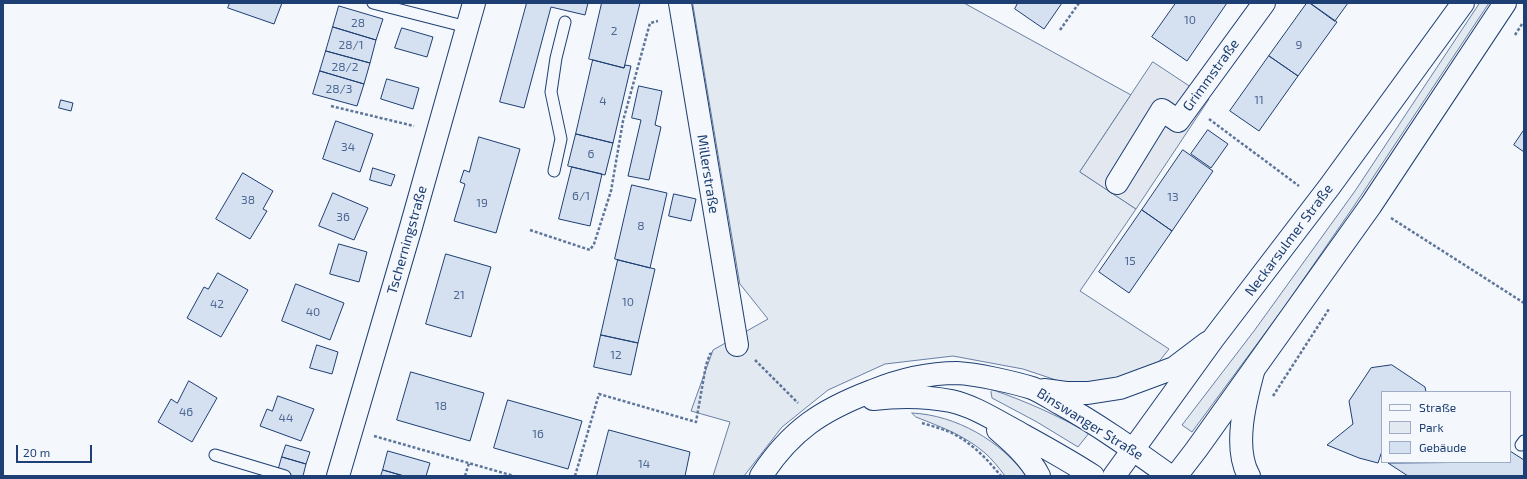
<!DOCTYPE html>
<html>
<head>
<meta charset="utf-8">
<style>
	body { margin:0 }
	#map { position:relative; width:1527px; height:479px; overflow:hidden; background:#f4f7fb; font-family:"Exo 2",sans-serif }
	canvas { display:block }
	.frame { position:absolute; inset:0; border:4px solid #1d3f73; pointer-events:none }
	.legend { position:absolute; left:1381px; top:391px; width:130px; height:72px; box-sizing:border-box; background:#f4f7fb; border:1px solid #9eadc5; margin:0; padding:5px 7px; list-style:none; font-size:12px; color:#1d3f73 }
	.legend li { display:flex; align-items:center; gap:8px; height:20px }
	.legend b { width:20px; border:1px solid #9eadc5 }
	.scale { position:absolute; left:16px; top:445px; width:76px; height:18px; box-sizing:border-box; border:2px solid #1d3f73; border-top:0; padding-left:5px; font-size:12px; line-height:14px; white-space:nowrap; color:#1d3f73; -webkit-text-stroke:3px #f4f7fb; paint-order:stroke }
</style>
</head>
<body>
<div id="map">
<canvas width="1527" height="479"></canvas>
<div class="frame"></div>
<ul class="legend">
<li><b style="height:5px;background:#f4f7fb"></b>Straße</li>
<li><b style="height:11px;background:#e3e9f0"></b>Park</li>
<li><b style="height:11px;background:#d5e0f0"></b>Gebäude</li>
</ul>
<div class="scale">20 m</div>
</div>
<script>
const ctx = document.querySelector('canvas').getContext('2d');
ctx.lineJoin = 'round';
function fill(path, color) { ctx.fillStyle = color; ctx.fill(path, 'evenodd'); }
function strokePath(path, color, width, dash) { ctx.strokeStyle = color; ctx.lineWidth = width; ctx.lineCap = dash ? 'butt' : 'round'; ctx.setLineDash(dash || []); ctx.stroke(path); }
function write(font, color, halo, rows, align = 'center') {
  ctx.font = font + ' "Exo 2",sans-serif'; ctx.lineWidth = 3; ctx.setLineDash([]); ctx.textBaseline = 'middle'; ctx.strokeStyle = halo; ctx.fillStyle = color; for (const [text, x, y, turn = 0] of rows) {
    ctx.save(); ctx.translate(x, y); ctx.rotate((+turn || 0) * Math.PI / 180); ctx.textAlign = isNaN(turn) ? turn : align; if (halo) ctx.strokeText(text, 0, 0); ctx.fillText(text, 0, 0); ctx.restore();
  }
}
const green = new Path2D(`
	M693,3H964L1131,95L1080,172L1136,209L1080,291L1169,349L1142,383L1086,390L1023,369L953,356L885,364L828,390L782,427L744,476H713L730,422L691,411L713,350L768,319L740,284Z
	M1480,3H1489L1354,206L1285,306L1192,432L1182,425L1254,331L1355,191Z
	M993,390C1028,402 1056,415 1089,433L1078,447L1037,422L992,398L991,392Z
	M912,413C956,415 1001,441 1026,476H1005C999,468 992,459 985,453C964,435 941,427 916,417Z`);
fill(green, '#e3e9f0');
strokePath(green, '#687fa3', 1);
const parking = new Path2D(`
	M1153,62L1209,99L1136,209L1080,172Z`);
fill(parking, '#e3e8f0');
strokePath(parking, '#687fa3', 1);
const building = new Path2D(`
	M230,3H282L274,24L228,8Z
	M527,3H588L585,15L551,7L524,108L500,102Z
	M602,3H640L624,68L589,59Z
	M1018,3H1062L1044,29L1015,9Z
	M1176,3H1227L1187,61L1152,37Z
	M1307,3H1310L1337,22L1298,76L1269,56Z
	M1310,3H1348L1335,21Z
	M339,6L383,19L376,40L333,27Z
	M333,27L376,40L370,63L326,51Z
	M402,28L433,37L427,57L395,48Z
	M326,51L370,63L364,84L320,71Z
	M1269,56L1298,76L1259,131L1230,111Z
	M593,60L624,68L625,65L631,66L613,143L576,134Z
	M320,71L364,84L357,106L313,94Z
	M387,79L419,88L413,109L381,99Z
	M639,86L662,91L655,125L661,127L649,180L628,176L641,120L632,118Z
	M61,100L73,103L71,111L59,108Z
	M336,121L373,134L360,172L323,159Z
	M1208,130L1228,144L1211,168L1191,154Z
	M1524,130V152L1514,145Z
	M576,134L613,143L605,175L568,166Z
	M479,137L520,149L496,233L454,221L465,184L460,182L464,170L469,172Z
	M1183,150L1213,171L1172,231L1142,210Z
	M572,167L602,174L590,226L559,219Z
	M373,168L395,175L391,186L370,180Z
	M243,173L273,191L263,209L267,211L250,239L216,219Z
	M632,185L667,193L650,268L615,259Z
	M333,193L368,208L354,240L319,226Z
	M674,194L696,199L691,221L669,216Z
	M1142,210L1172,231L1129,293L1099,272Z
	M339,244L367,252L359,282L330,274Z
	M446,254L491,267L471,337L426,324Z
	M618,260L655,269L638,343L601,335Z
	M218,273L248,290L221,337L187,318L204,287L208,289Z
	M296,284L344,303L330,340L282,321Z
	M601,335L638,343L631,375L594,367Z
	M317,345L338,352L332,374L310,368Z
	M1392,365L1425,387L1426,392H1382V451L1378,463L1359,458L1327,445L1353,424L1349,401L1371,368Z
	M411,372L484,393L470,441L397,420Z
	M189,381L217,398L192,442L158,422L171,399L177,403Z
	M278,396L314,409L301,441L260,426L267,409L272,411Z
	M508,400L582,421L568,469L494,448Z
	M609,430L690,452L685,476H597Z
	M286,445L310,452L306,464L282,457Z
	M388,451L430,463L426,476H404L383,470Z
	M1510,451L1524,460V476H1408L1388,463L1510,462Z
	M282,457L306,464L303,476H294L278,471Z
	M383,470L404,476H381Z`);
fill(building, '#d5e0f0');
strokePath(building, '#1d3f73', 1);
const lane = new Path2D(`
	M373,3L467,27
	M554,171L561,139L551,92L556,58L565,22
	M1521,445L1524,441
	M215,455L285,476`);
const street = new Path2D(`
	M680,3L737,345
	M1117,183L1162,110L1178,121L1264,3
	M338,476L411,227L474,3`);
const secondary = new Path2D(`
	M1044,390L1066,393H1088L1120,388L1174,368L1207,343
	M873,399C899,396 925,396 951,401C973,406 992,418 1012,429C1039,444 1067,459 1093,476
	M998,430C1013,443 1030,458 1039,476
	M761,476C791,430 822,410 872,391C899,380 928,373 957,373C977,374 1012,382 1032,388C1042,392 1052,399 1061,404C1099,425 1135,451 1170,476
	M1249,476C1233,448 1245,402 1253,372`);
const primary = new Path2D(`
	M1114,476L1213,339L1330,186L1463,3
	M1176,476L1196,450L1371,205L1505,3`);
strokePath(lane, '#1d3f73', 13);
strokePath(street, '#1d3f73', 24);
strokePath(secondary, '#1d3f73', 24);
strokePath(primary, '#1d3f73', 24);
strokePath(new Path2D(`
	M1060,30L1079,3
	M1515,35L1522,24
	M331,106L414,126
	M1209,119L1299,186
	M1391,218L1524,303
	M530,230L590,250L594,244L611,191L623,121L650,23L658,21
	M755,360L798,403
	M1273,396L1329,309
	M922,423C932,426 943,429 952,433C972,443 987,459 1001,476
	M374,436L514,476
	M465,476L469,463
	M575,476L599,394L696,422L706,365L710,354L714,353`), '#5e769c', 2.5, [3, 2]);
strokePath(lane, '#f4f7fb', 11);
strokePath(street, '#f4f7fb', 22);
strokePath(secondary, '#f4f7fb', 22);
strokePath(primary, '#f4f7fb', 22);
write('12px', '#4b6792', null, [
	["10",1190,20],
	["28",358,23],
	["2",614,31],
	["28/1",351,45],
	["9",1299,45],
	["28/2",345,67],
	["28/3",339,89],
	["11",1259,100],
	["4",603,101],
	["34",348,147],
	["6",591,154],
	["6/1",581,196],
	["13",1173,197],
	["38",248,200],
	["19",482,203],
	["36",343,217],
	["8",641,226],
	["15",1130,261],
	["21",459,295],
	["10",628,302],
	["42",217,304],
	["40",313,312],
	["12",616,355],
	["18",441,406],
	["46",186,412],
	["44",286,418],
	["16",538,434],
	["14",644,464]
]);
write('14px', '#1d3f73', '#f4f7fb', [
	["Grimmstraße",1211,75,-54],
	["Millerstraße",708,174,81],
	["Tscherningstraße",407,240,-74],
	["Neckarsulmer Straße",1289,240,-53],
	["Binswanger Straße",1090,424,32]
]);
</script>
</body>
</html>
